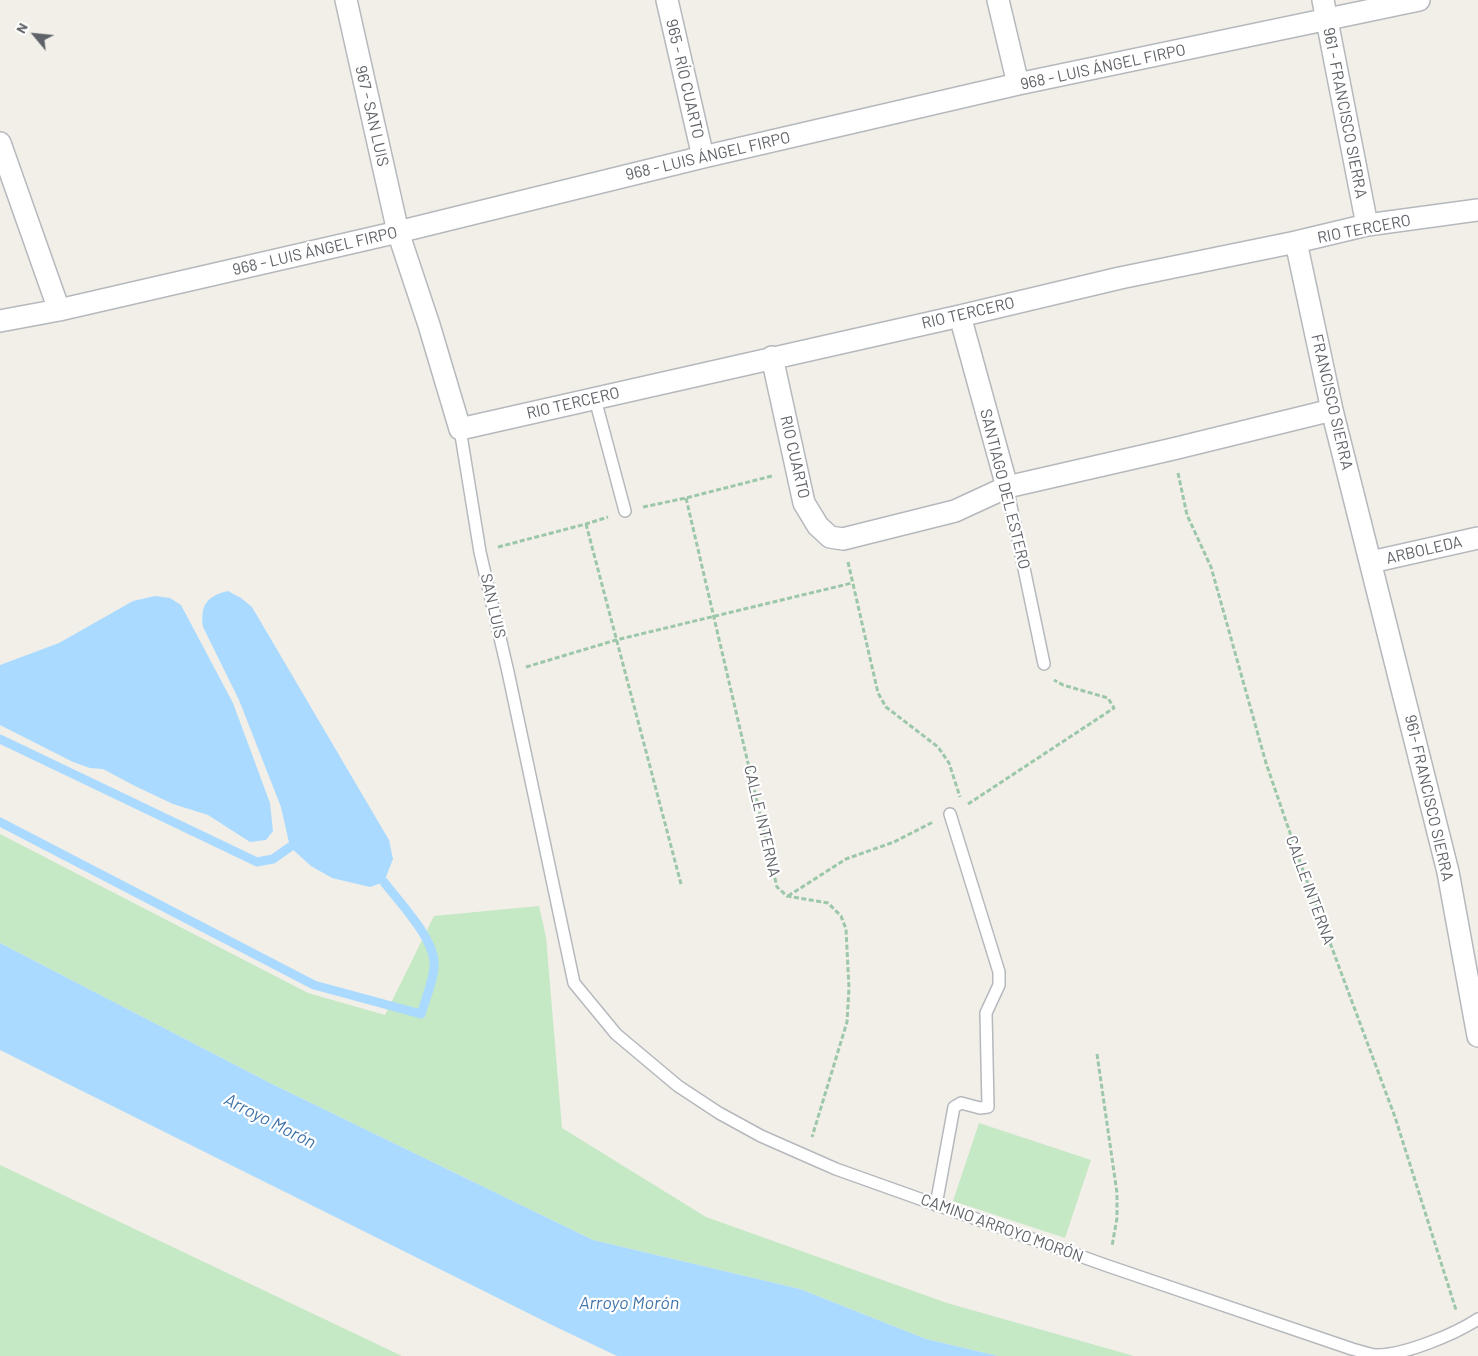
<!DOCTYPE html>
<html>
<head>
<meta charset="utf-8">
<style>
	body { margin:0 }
	#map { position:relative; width:1478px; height:1356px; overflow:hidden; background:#f1efe8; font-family:Barlow,sans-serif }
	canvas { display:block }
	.north { position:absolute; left:10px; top:10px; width:50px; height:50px; -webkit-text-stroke:4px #fff; paint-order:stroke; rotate:298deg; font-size:14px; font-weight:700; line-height:20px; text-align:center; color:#5f6368 }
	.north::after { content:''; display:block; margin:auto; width:18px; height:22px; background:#5f6368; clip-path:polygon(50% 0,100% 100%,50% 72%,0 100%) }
</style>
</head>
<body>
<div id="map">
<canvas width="1478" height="1356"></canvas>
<div class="north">N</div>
</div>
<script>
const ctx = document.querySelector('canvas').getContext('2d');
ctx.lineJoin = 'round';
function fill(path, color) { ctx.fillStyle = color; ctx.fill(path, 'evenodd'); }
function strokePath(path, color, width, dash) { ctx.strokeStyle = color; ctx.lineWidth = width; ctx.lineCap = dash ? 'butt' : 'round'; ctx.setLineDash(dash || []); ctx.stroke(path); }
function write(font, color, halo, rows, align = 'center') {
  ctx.font = font + ' Barlow,sans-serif'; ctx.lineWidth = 4.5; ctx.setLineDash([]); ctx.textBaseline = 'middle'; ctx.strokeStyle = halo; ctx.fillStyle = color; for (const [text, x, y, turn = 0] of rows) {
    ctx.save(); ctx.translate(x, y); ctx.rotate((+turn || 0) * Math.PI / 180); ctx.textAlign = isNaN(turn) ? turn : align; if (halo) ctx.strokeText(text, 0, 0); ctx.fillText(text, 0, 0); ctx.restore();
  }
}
fill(new Path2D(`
	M0,834L308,993L385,1015L434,916L539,906L546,937L562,1128L706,1217L947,1303L1134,1356H998L926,1339L800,1289L593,1240L270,1083L0,943Z
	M979,1123L1091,1160L1065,1238L953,1201Z
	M0,1165L402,1356H0Z`), '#c5e8c5');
fill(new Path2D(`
	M228,591L241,598L252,607L389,840L393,859L384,882L370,887L332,878L311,866L290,847L281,807L239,700L203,627C200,605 207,596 228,591Z
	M155,596L170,598L181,605L233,703L270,803L273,831L266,840L250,842L208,815L173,804L135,786L103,769L90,768L73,762L0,725V665L59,643L133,601Z
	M0,943L270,1083L593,1240L800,1289L926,1339L998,1356H617L554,1326L0,1050Z`), '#aadaff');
strokePath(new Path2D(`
	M0,739L257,862L273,859L290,847
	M0,822L314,985L421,1014C425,1001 436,974 434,961C432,936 399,902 384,882`), '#aadaff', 9);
const service = new Path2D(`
	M595,399L625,511
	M460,429L480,552L508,672L574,983L616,1034L678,1086L719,1113L761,1136L836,1169L1108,1266L1352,1349C1360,1351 1368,1354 1375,1355C1403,1356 1455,1334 1478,1319
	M1007,487L1044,664
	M936,1205L954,1107L961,1103L980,1108L988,1107L986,1013L999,985V972L950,814`);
const minor = new Path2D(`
	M346,0L398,232L429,325L460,429L960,316L1120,278L1296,242L1367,225L1478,210
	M667,0L703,157
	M998,0L1018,84
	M1323,0L1367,225
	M0,143L59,310
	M1296,242L1332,410L1448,872L1478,1036
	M960,316L1007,487
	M0,321L59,310L398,232L703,157L1018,84L1419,0
	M772,357L804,503L818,526L830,537L843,539L955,511L1007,487L1173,449L1332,410
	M1371,562L1478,538`);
strokePath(service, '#b5b8bc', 14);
strokePath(minor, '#b5b8bc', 24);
strokePath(new Path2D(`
	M1178,473L1187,515L1211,567L1266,763L1301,865L1395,1117L1456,1310
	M686,498L777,887L787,896L828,903L841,916L846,929L849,988L847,1022L812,1137
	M643,507L686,498L772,476
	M586,524L681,884
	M498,547L586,524L608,517
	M848,562L878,693L886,707L938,747L949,763L960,797
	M526,667L616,640L852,583
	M968,804L1114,708L1108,698L1063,685L1054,680
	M788,896L846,859L894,842L933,822
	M1097,1054L1117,1193V1218L1112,1246`), '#9cc7a9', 3, [5, 2.5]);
strokePath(service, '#fff', 11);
strokePath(minor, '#fff', 21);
write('16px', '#5f6368', '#fff', [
	["968 - LUIS ÁNGEL FIRPO",1103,67,-12],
	["965 - RÍO CUARTO",685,79,77],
	["961 - FRANCISCO SIERRA",1345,113,79],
	["967 - SAN LUIS",372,116,77],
	["968 - LUIS ÁNGEL FIRPO",708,156,-13],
	["RIO TERCERO",1364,229,-11],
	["968 - LUIS ÁNGEL FIRPO",315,251,-13],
	["RIO TERCERO",968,313,-13],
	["FRANCISCO SIERRA",1332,402,77],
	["RIO TERCERO",573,403,-13],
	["RIO CUARTO",795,457,77],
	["SANTIAGO DEL ESTERO",1005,489,76],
	["ARBOLEDA",1424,550,-13],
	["SAN LUIS",493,606,77],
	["961- FRANCISCO SIERRA",1429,798,77],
	["CALLE INTERNA",762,821,77],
	["CALLE INTERNA",1310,890,70],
	["CAMINO ARROYO MORÓN",1002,1228,20]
]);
write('italic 18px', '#4174aa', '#fff', [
	["Arroyo Morón",270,1121,27],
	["Arroyo Morón",629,1303]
]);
</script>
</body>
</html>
